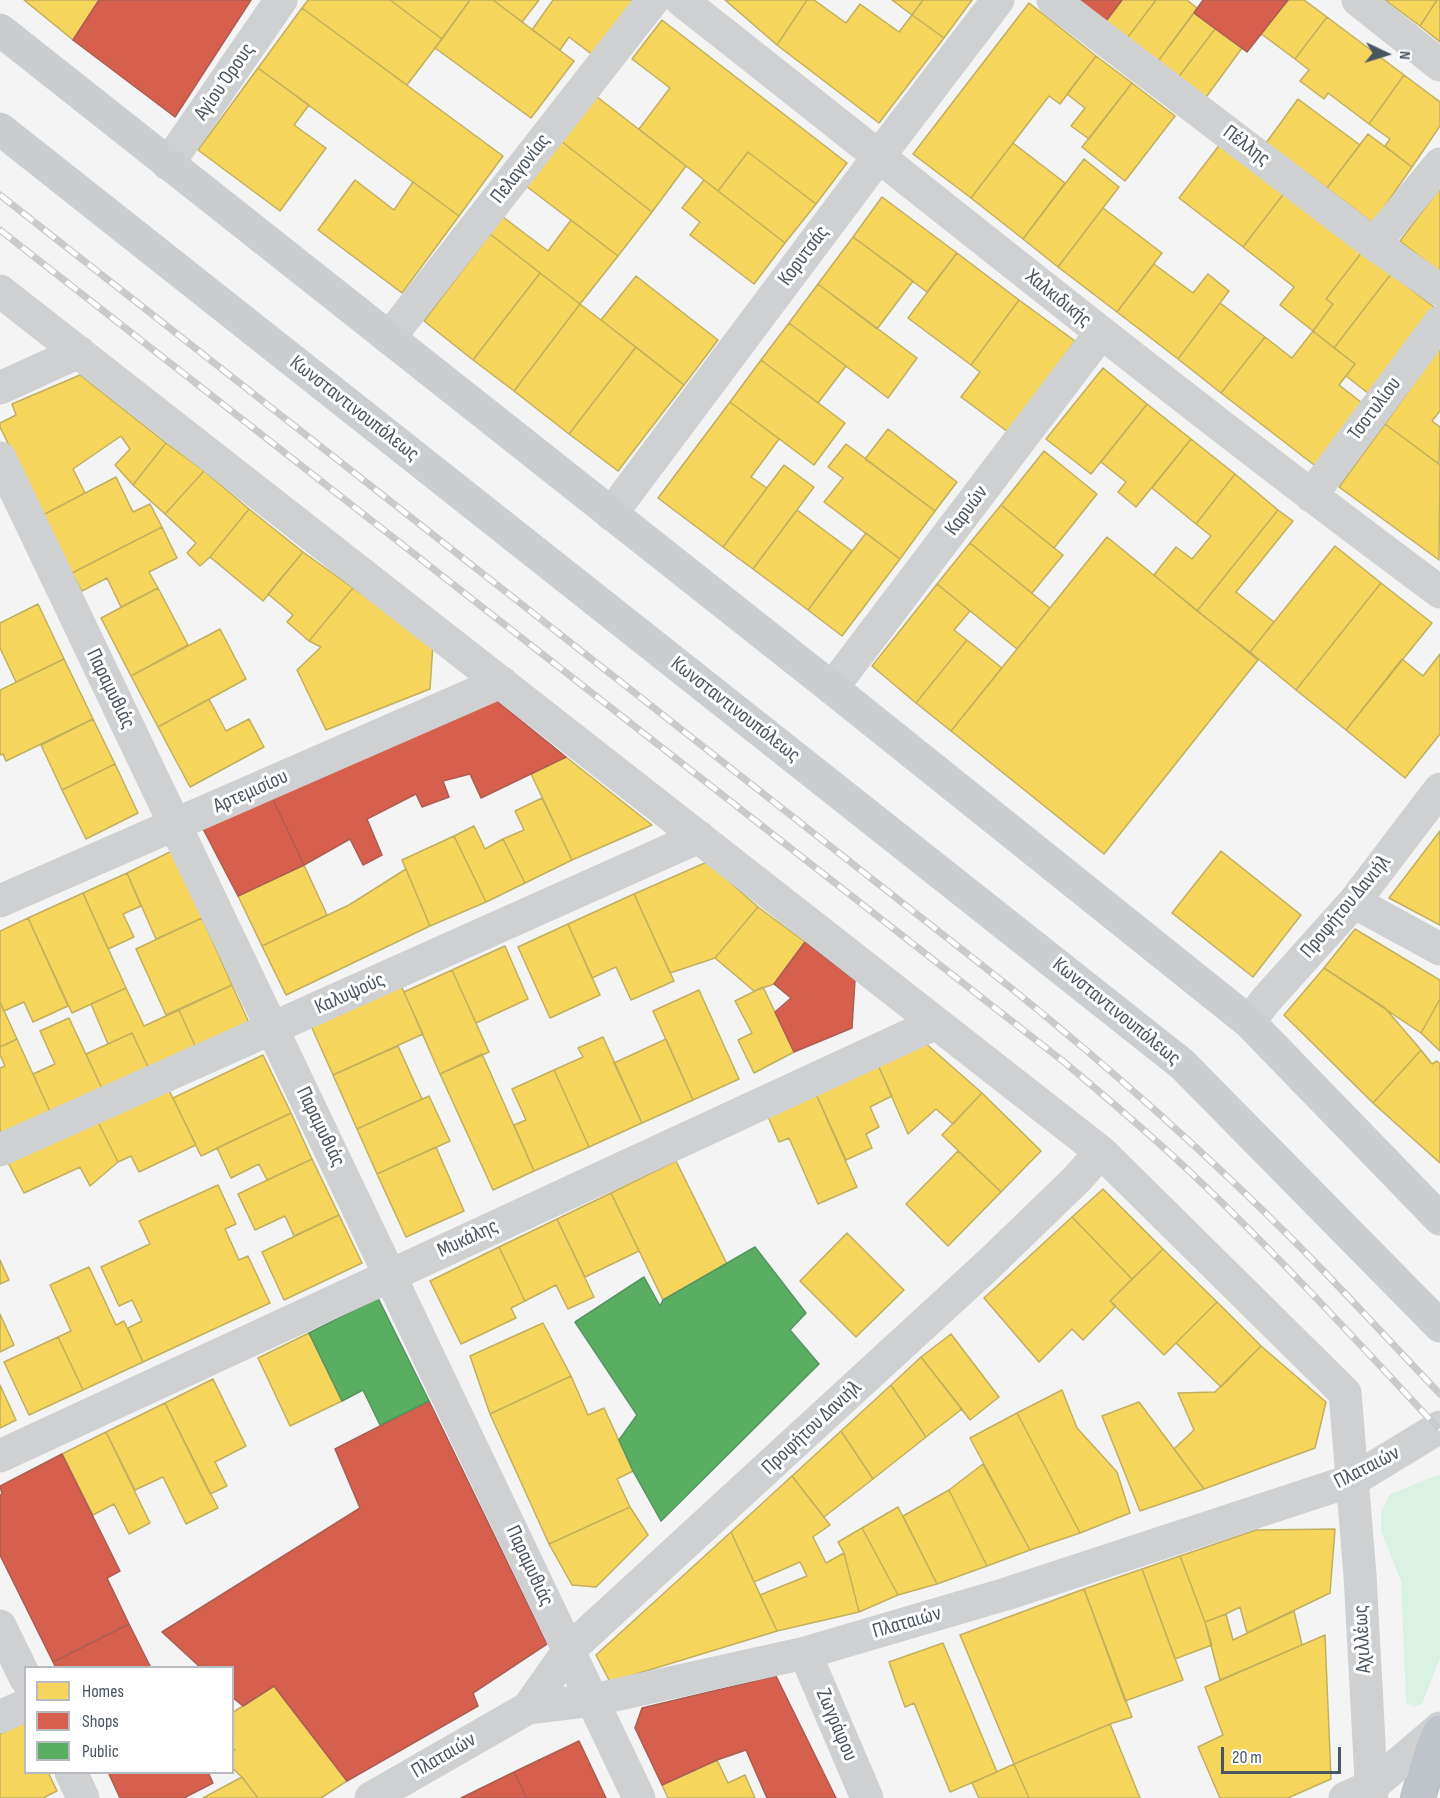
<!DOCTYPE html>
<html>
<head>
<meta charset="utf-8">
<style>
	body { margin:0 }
	#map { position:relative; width:1440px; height:1798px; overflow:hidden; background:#f4f4f4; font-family:"Sofia Sans Condensed",sans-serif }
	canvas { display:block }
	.legend { position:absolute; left:24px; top:1666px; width:210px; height:108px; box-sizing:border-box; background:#fff; border:2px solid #b7bbc0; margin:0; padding:8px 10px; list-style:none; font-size:18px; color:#4a5661 }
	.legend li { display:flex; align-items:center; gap:12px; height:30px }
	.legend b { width:30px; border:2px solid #b7bbc0 }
	.north { position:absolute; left:1356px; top:24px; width:60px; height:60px; -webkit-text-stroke:4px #fff; paint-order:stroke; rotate:94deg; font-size:16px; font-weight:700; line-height:24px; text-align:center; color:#4a5661 }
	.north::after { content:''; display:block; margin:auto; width:21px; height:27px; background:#4a5661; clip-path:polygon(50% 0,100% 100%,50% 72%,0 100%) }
	.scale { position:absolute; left:1221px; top:1747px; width:120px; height:27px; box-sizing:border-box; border:3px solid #4a5661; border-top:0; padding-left:8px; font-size:18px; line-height:21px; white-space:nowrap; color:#4a5661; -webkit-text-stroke:4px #fff; paint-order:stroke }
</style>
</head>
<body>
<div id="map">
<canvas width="1440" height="1798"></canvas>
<ul class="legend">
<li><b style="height:16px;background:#f6d55c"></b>Homes</li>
<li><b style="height:16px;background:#d6604d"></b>Shops</li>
<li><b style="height:16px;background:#5aae61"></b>Public</li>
</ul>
<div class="north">N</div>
<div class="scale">20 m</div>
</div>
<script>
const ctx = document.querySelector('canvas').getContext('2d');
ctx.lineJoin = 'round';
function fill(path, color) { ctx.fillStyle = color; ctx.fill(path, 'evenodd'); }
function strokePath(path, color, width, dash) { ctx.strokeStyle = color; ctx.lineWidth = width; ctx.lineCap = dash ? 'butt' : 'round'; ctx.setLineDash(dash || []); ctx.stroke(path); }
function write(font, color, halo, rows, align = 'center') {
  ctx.font = font + ' "Sofia Sans Condensed",sans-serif'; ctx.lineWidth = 6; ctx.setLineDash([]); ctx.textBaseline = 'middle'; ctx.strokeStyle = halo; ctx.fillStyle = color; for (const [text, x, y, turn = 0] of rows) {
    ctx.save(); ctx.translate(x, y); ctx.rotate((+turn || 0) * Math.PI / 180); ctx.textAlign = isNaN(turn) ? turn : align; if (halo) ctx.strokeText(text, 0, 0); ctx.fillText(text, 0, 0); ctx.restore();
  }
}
fill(new Path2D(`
	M1440,1474V1658L1422,1704L1414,1707L1406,1703L1401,1581L1381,1531V1512L1390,1494Z`), '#d9f2e3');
const homes = new Path2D(`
	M24,0H99L73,40Z
	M308,0H390L442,39L407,85L302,8Z
	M390,0H470L442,39Z
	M470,0H493L574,61L531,118L435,48Z
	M493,0H539L522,22Z
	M553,0H634L594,56L569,37L560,50L532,30Z
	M725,0H807L777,45Z
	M807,0H814L846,23L860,4L899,32L912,15L944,38L879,123L777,45Z
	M892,0H923L912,15Z
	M923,0H972L944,38L912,15Z
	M1122,0H1156L1125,41L1103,25Z
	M1156,0H1187L1197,8L1156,64L1125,41Z
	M1288,0H1304L1327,17L1295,59L1260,33Z
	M1385,0H1437L1420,26Z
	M1437,0H1440V42L1420,26Z
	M1029,3L1096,56L1060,104L1049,96L971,198L913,154Z
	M302,8L503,156L459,216L258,68Z
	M1194,13L1215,29L1177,79L1156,64Z
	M1327,17L1404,75L1369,124L1328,93L1324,99L1300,81L1309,70L1295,59Z
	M662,20L847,163L816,204L748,152L718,191L639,129L670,88L632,59Z
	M1215,29L1242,48L1204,100L1177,79Z
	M1096,56L1132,83L1089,139L1071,126L1085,108L1067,94Z
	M258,68L309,105L294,125L326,148L280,211L198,150Z
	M1404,75L1440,102V126L1412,167L1385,146L1390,139L1369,124Z
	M1132,83L1175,116L1125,181L1082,147Z
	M596,96L686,166L652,212L561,141Z
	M1298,99L1360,145L1327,188L1266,143Z
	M1368,134L1412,167L1373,223L1327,188Z
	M561,141L652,212L618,256L526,186Z
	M1013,143L1065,183L1023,239L971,198Z
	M1221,143L1285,192L1243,247L1179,198Z
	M748,152L816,204L785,243L718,191Z
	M1084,159L1119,187L1058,267L1023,239Z
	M355,180L394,210L413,182L459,216L402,293L318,230Z
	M704,180L785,243L754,284L690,235L700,222L682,208Z
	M1440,188V272L1400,241Z
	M1285,192L1362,252L1326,299L1333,304L1313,331L1280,305L1294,287L1243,247Z
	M882,197L957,253L927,292L853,237Z
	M1103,208L1162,253L1117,312L1058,267Z
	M503,217L548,251L571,220L618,256L580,304L490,234Z
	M490,234L540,273L473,360L424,321Z
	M853,237L913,281L877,329L818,284Z
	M1362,252L1391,274L1334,348L1313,331L1333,304L1326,299Z
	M957,253L1019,300L971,365L908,318Z
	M1154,264L1193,293L1208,274L1229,291L1178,359L1117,312Z
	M540,273L580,304L514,391L473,360Z
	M1391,274L1439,311L1373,397L1346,376L1355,364L1334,348Z
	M636,276L718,340L684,385L601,320Z
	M818,284L917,358L888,398L789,323Z
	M1019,300L1075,341L1008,432L961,397L980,372L971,365Z
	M1220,303L1265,337L1221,393L1178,359Z
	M580,304L636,347L569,434L514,391Z
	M789,323L846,366L818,403L761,360Z
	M1313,331L1355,364L1339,385L1366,406L1318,468L1221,393L1265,337L1292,358Z
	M636,347L684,385L618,471L569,434Z
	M1440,347V411L1432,421L1440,427L1439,464L1385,424Z
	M761,360L845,423L814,465L730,402Z
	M1103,368L1147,404L1091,474L1046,439Z
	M80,375L166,443L133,485L115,465L130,449L121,436L73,469L85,493L43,515L0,427V423L16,415L12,404Z
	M730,402L779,439L751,477L767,488L723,547L658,498Z
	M1147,404L1191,439L1136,507L1118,492L1126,482L1101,462Z
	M1385,424L1440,465L1439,560L1339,487Z
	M888,429L957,482L935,511L865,459Z
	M1191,439L1235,474L1196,524L1152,488Z
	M166,443L204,471L165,514L133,485Z
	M846,444L935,511L900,559L824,502L843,478L828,467Z
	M1044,451L1097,494L1054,548L1001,505Z
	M784,465L814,487L753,569L723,547Z
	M204,471L249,509L210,557L200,566L187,553L196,543L165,514Z
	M1235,474L1278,510L1197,611L1154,575L1176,547L1192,559L1211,536L1196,524Z
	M116,477L133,512L150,504L162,527L72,573L43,515Z
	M1001,505L1063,555L1032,593L970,543Z
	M249,509L303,552L263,601L210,557Z
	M797,510L852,551L808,610L753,569Z
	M1278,510L1293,521L1236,592L1274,622L1250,652L1197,611Z
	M162,527L177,558L149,572L158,588L121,607L107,578L82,591L72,573Z
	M866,533L900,559L842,636L808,610Z
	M1107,537L1258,660L1104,854L951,731Z
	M970,543L1050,608L1017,649L937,584Z
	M1335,546L1381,583L1296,690L1250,652Z
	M303,552L353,588L309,641L287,622L293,615L268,594Z
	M1381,583L1432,623L1346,730L1296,690Z
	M937,584L970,611L954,630L967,640L916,703L872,666Z
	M158,588L188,645L131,676L101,618Z
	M353,588L433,644L430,689L326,730L297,670L321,647L309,641Z
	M38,604L64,659L16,682L0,648V623Z
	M220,629L246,679L158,727L131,676Z
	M967,640L1002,668L951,731L916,703Z
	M1440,654V734L1405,778L1346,730L1402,659L1423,676Z
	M64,659L93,719L6,761L3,754L0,755V690Z
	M209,699L226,731L249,719L264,747L190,787L158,727Z
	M93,719L115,764L62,790L41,745Z
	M566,757L652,825L572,860L531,774Z
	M115,764L138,813L86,839L62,790Z
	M542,798L572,860L525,883L503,839L524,830L515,811Z
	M474,826L485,849L503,839L525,883L486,902L454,836Z
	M1440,831V925L1389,898Z
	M454,836L486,902L430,926L402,860Z
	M172,851L202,918L156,939L127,873Z
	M1221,851L1301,915L1253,977L1172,913Z
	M707,862L758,907L715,958L670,973L634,894Z
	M304,865L327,915L262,946L238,896Z
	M406,869L430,926L286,995L262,946L349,905Z
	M127,873L141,906L123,914L134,937L108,949L83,893Z
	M83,893L126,988L72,1013L28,918Z
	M634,894L674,981L631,1000L616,967L592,978L568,924Z
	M758,907L805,942L774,984L754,991L715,958Z
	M28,918L68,1006L33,1022L24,1002L4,1011L0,1002V931Z
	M202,918L232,985L166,1015L136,949Z
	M568,924L600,995L550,1018L518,947Z
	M1355,929L1440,980V999L1421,1033L1324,968Z
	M505,946L528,999L476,1023L452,970Z
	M1324,968L1385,1008L1421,1050L1373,1103L1284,1015Z
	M452,970L489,1052L440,1074L404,992Z
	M398,979L423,1034L333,1075L308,1019Z
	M232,985L250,1025L197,1050L179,1010Z
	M763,987L794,1052L754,1073L738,1040L752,1033L735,1001Z
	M126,988L144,1026L179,1010L197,1050L150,1071L132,1033L108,1044L91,1004Z
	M699,990L739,1079L693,1100L653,1011Z
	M1440,999V1051L1421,1033Z
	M0,1002L17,1039L0,1047Z
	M69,1018L104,1093L52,1116L33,1074L55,1064L40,1031Z
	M132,1033L150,1071L104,1093L86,1054Z
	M603,1037L642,1123L589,1147L554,1070L583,1057L578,1048Z
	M17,1039L52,1116L4,1138L0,1130V1068L5,1066L0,1055V1047Z
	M666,1039L693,1100L642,1123L614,1063Z
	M924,1042L982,1093L953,1124L936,1109L908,1134L878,1065Z
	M398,1046L422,1099L357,1129L333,1075Z
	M1421,1050L1432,1064L1437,1061L1440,1064V1163L1373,1103Z
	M482,1054L534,1171L493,1190L440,1074Z
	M263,1055L291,1113L201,1156L173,1098Z
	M878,1065L892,1096L870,1107L879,1127L866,1134L872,1148L846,1160L816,1094Z
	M554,1070L589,1147L534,1171L514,1125L526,1120L512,1089Z
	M166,1084L196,1145L139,1172L131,1156L118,1162L96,1118Z
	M982,1093L1041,1151L1001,1192L942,1135Z
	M816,1094L857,1187L818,1204L789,1138L779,1142L767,1114Z
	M429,1096L450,1141L377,1174L357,1129Z
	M291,1113L312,1159L267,1180L259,1164L231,1178L217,1148Z
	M96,1118L118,1162L90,1186L80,1167L24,1193L5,1157Z
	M436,1147L464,1211L406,1237L377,1174Z
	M958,1151L1001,1192L948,1246L906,1204Z
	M312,1159L339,1215L294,1236L285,1216L255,1230L238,1194Z
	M676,1161L727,1264L663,1300L611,1193Z
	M218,1185L236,1224L225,1229L239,1260L248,1256L270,1303L143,1362L128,1328L142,1321L132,1300L119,1306L101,1267L150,1244L139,1221Z
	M1103,1189L1163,1249L1132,1279L1072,1217Z
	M611,1193L639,1251L585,1277L557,1219Z
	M339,1215L362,1263L284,1300L262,1252Z
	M1072,1217L1132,1279L1110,1301L1116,1306L1083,1340L1072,1329L1039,1362L984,1298Z
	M557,1219L594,1297L568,1309L556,1285L525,1301L499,1247Z
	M847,1233L904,1290L856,1337L800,1281Z
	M499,1247L525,1301L511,1308L516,1318L461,1344L430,1281Z
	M1163,1249L1217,1302L1164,1355L1110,1301Z
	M0,1260L9,1280L0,1284Z
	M89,1267L116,1325L124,1321L143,1362L83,1390L58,1337L71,1331L50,1285Z
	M1217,1302L1261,1346L1221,1387L1176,1343Z
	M0,1314L14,1345L0,1352Z
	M543,1323L571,1376L490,1414L470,1356Z
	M309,1333L342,1401L290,1426L258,1358Z
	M951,1334L999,1397L970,1420L921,1357Z
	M58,1337L83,1390L29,1415L4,1362Z
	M1261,1346L1326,1402L1315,1448L1204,1489L1174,1449L1194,1430L1178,1393L1215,1392Z
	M921,1357L962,1409L926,1437L891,1385Z
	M571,1376L588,1415L604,1408L633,1471L617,1479L630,1507L549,1544L490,1414Z
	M213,1379L246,1446L215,1462L227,1486L210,1494L165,1403Z
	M0,1385L16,1420L0,1428Z
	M891,1385L926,1437L873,1479L841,1431Z
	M1062,1390L1077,1428L1117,1472L1130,1513L1080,1533L1017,1413Z
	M1139,1402L1204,1489L1140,1511L1102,1416Z
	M165,1403L218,1508L186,1524L163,1477L135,1490L106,1432Z
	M1017,1413L1080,1533L1030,1550L970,1438Z
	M841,1431L873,1479L824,1517L792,1476Z
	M106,1432L150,1523L129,1534L114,1504L93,1515L62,1454Z
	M983,1464L1030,1550L987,1566L949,1490Z
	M792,1476L830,1525L813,1537L826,1563L844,1553L859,1612L777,1631L760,1595L807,1576L800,1562L754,1582L731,1532Z
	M949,1490L987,1566L937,1584L903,1516Z
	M630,1507L648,1535L596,1587L572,1585L549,1544Z
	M898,1507L937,1584L898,1595L862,1528Z
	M862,1528L898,1595L859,1612L844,1553L838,1542Z
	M1335,1529L1330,1593L1247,1633L1240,1607L1226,1614L1205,1622L1180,1556L1256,1530Z
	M731,1532L777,1631L610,1682L596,1655Z
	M1180,1556L1205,1622L1212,1645L1175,1659L1142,1569Z
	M1142,1569L1183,1680L1125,1701L1084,1589Z
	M1084,1589L1132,1717L1110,1724L1014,1764L960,1635Z
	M1294,1611L1302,1645L1220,1680L1205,1622L1226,1614L1233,1640Z
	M1325,1635L1331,1779L1288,1798H1220L1198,1747L1223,1735L1205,1687Z
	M943,1643L997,1772L950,1792L914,1703L905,1707L889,1662Z
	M274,1686L347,1781L321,1798H258L242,1777L232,1768V1752L235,1750L232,1747V1730L234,1728L232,1726V1713Z
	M23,1723L26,1727V1772H48L57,1791L43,1798H0V1734Z
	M1110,1724L1140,1798H1029L1014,1764Z
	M717,1760L728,1783L745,1775L755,1798H668L662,1785Z
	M1014,1764L1029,1798H979L972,1783Z
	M242,1777L258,1798H203Z`);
fill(homes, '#f6d55c');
strokePath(homes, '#c2af5e', 1.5);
const shops = new Path2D(`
	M99,0H251L175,117L73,40Z
	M1070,0H1122L1103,25Z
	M1203,0H1288L1247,52L1194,13Z
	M493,698L566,757L481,798L470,774L443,781L449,797L422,807L416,794L367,819L382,855L363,865L350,839L304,865L270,793Z
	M270,793L304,865L238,896L201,825Z
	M805,942L855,980L852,1028L794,1052L775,1012L791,998L774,984Z
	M429,1401L547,1644L473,1693L478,1706L347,1781L274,1686L243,1706L232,1697V1668H201L162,1632L360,1508L335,1449Z
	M62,1454L120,1571L107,1578L129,1624L53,1662L0,1555V1495L2,1494L0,1486Z
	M129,1624L151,1668H56L53,1662Z
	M776,1676L836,1798H767L746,1750L717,1760L662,1785L635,1728L642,1708Z
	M579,1741L606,1798H527L514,1772Z
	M108,1772H208L213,1783L184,1798H120Z
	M514,1772L527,1798H461Z`);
fill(shops, '#d6604d');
strokePath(shops, '#ac5d53', 1.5);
const public = new Path2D(`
	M755,1247L806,1313L790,1330L819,1364L661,1521L633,1471L619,1440L637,1415L575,1322L644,1277L660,1306L663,1300Z
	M378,1298L429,1401L380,1425L363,1390L342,1401L309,1333Z`);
fill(public, '#5aae61');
strokePath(public, '#559461', 1.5);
const highway = new Path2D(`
	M1418,1798L1432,1750L1440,1732`);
strokePath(highway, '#b9bec3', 36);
strokePath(new Path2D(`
	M681,0C933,198 1182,401 1440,592
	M1053,0L1374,244L1440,290
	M1358,0L1440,65
	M168,164L281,0
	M1374,244L1440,164
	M0,291L1101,1152L1345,1393L1360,1575L1372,1798
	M389,338L653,0
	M0,388L79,352
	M0,458L639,1798
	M1311,496L1440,322
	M611,514L879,156L998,0
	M832,688L1101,333
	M0,901L501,682
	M1354,902L1440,949
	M1249,1022L1266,1000L1354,902L1440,789
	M0,1150L699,837
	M0,1456L936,1023
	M0,1626L26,1679
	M805,1653L867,1798
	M528,1708L569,1650L988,1265L1076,1180L1101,1152
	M0,1717L26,1705
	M71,1772L83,1798
	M371,1798L528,1708L593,1700L805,1653L1006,1594L1353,1480L1440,1427
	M1345,1798L1372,1786L1440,1728`), '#ced0d2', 33);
strokePath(new Path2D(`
	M0,30L832,688L1249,1022L1440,1219
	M0,129L1182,1064L1440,1326`), '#caced1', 33);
strokePath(highway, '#bec4c9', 33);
const rail = new Path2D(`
	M0,195L1011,988C1111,1069 1208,1155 1299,1246C1347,1294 1393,1345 1440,1394
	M0,230L1064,1062C1114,1104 1164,1146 1210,1191C1290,1268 1365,1350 1440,1430`);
strokePath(rail, '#c9cacc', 7);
strokePath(rail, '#fff', 4.5, [14]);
write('21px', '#4a5661', '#fff', [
	["Αγίου Όρους",225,82,-55],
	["Πέλλης",1246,146,37],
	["Πελαγονίας",521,169,-52],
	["Κορυτσάς",804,256,-53],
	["Χαλκιδικής",1058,299,39],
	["Κωνσταντινουπόλεως",354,409,38],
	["Τσοτυλίου",1375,409,-53],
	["Καρυών",967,511,-53],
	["Παραμυθιάς",110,689,64],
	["Κωνσταντινουπόλεως",735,710,38],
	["Αρτεμισίου",251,792,-24],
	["Προφήτου Δανιήλ",1346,907,-50],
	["Καλυψούς",350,994,-24],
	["Κωνσταντινουπόλεως",1116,1012,39],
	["Παραμυθιάς",320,1127,64],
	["Μυκάλης",468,1239,-25],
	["Προφήτου Δανιήλ",812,1428,-43],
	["Πλαταιών",1367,1468,-27],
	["Παραμυθιάς",529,1566,65],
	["Πλαταιών",907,1623,-16],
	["Αχιλλέως",1363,1639,-93],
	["Ζωγράφου",836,1725,67],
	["Πλαταιών",444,1756,-30]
]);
</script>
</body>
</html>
